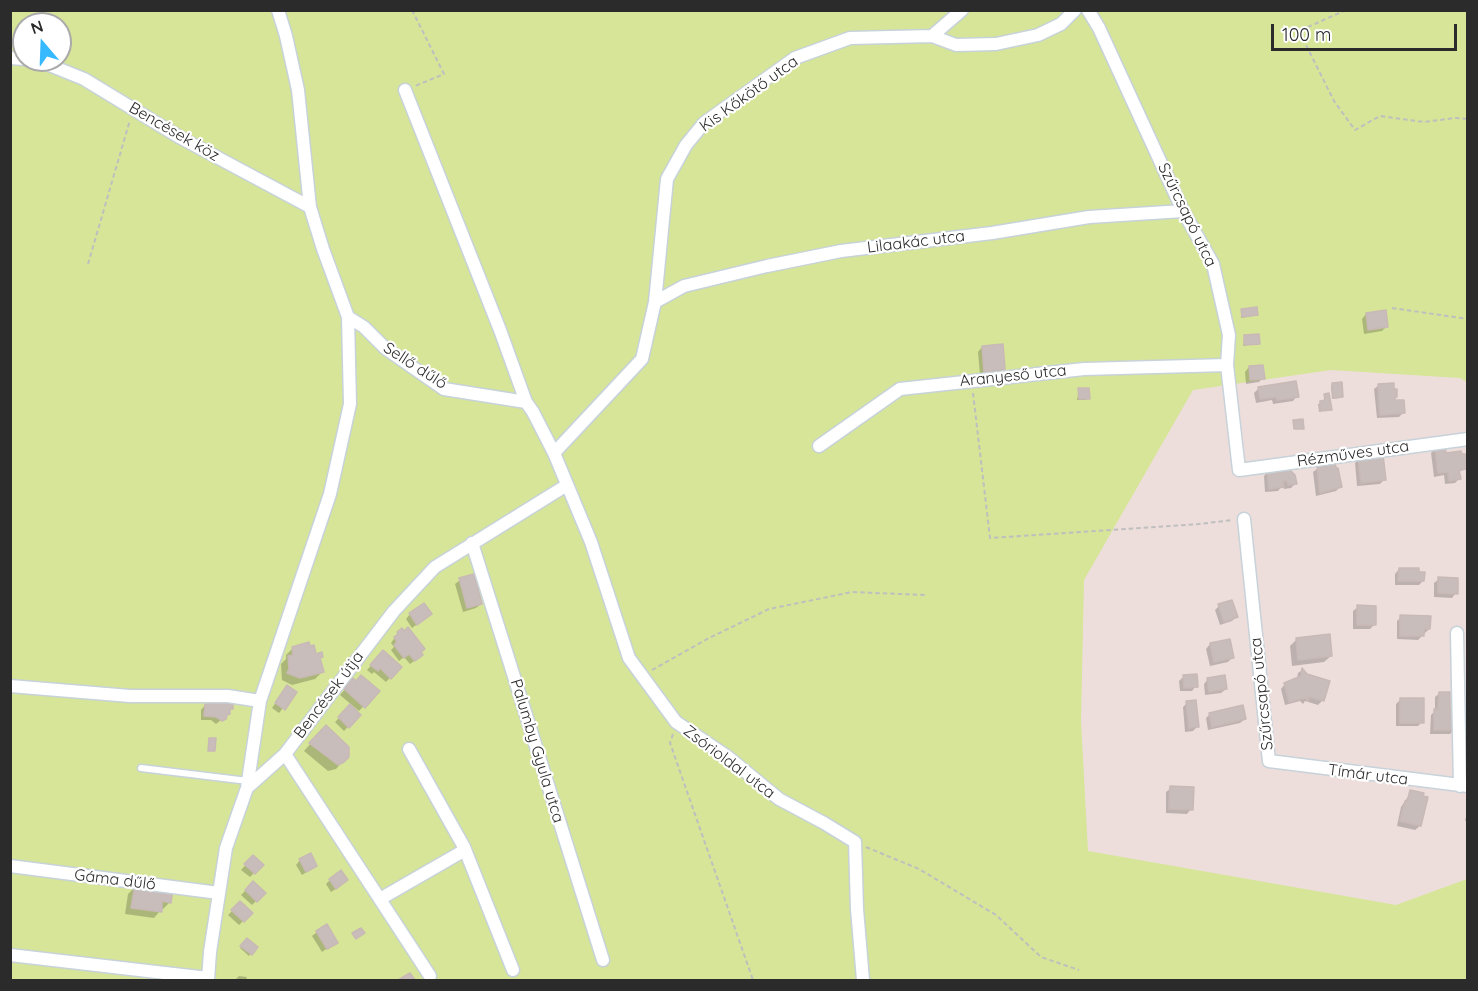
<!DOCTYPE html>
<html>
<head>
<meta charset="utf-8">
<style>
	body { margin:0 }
	#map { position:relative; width:1478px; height:991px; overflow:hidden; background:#eddedc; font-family:Quicksand,sans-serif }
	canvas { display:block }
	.frame { position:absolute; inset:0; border:12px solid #2b2b2b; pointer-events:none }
	.north { position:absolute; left:12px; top:12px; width:60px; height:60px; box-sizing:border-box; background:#fff; border:2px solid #aaa; border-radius:50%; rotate:341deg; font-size:16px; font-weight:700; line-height:24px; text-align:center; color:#2b2b2b }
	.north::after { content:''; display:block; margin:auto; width:21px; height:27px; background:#37b9ff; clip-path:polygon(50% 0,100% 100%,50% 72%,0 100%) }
	.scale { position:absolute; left:1271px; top:24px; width:186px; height:27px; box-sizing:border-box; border:3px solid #2b2b2b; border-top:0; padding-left:8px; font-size:18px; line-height:21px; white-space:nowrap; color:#2b2b2b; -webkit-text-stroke:4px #fff; paint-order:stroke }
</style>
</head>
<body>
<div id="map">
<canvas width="1478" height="991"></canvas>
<div class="frame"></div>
<div class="north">N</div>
<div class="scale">100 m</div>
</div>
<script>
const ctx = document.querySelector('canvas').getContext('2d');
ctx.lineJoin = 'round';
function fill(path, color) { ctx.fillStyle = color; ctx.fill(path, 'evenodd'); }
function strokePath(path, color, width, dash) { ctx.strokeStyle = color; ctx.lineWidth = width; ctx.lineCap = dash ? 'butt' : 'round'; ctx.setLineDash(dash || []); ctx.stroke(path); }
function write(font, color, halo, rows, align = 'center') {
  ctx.font = font + ' Quicksand,sans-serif'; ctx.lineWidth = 4.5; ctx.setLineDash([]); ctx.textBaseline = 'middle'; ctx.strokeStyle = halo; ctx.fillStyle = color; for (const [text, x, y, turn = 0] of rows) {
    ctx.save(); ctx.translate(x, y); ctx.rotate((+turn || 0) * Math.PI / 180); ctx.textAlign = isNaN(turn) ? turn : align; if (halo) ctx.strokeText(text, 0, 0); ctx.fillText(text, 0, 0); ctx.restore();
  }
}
fill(new Path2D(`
	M10,11H1467V382L1460,378L1331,370L1193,390L1084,580L1081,721L1088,851L1396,905L1467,879V980H11ZM24,24H60V60H24Z`), '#d6e597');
fill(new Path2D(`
	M1242,310L1257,315L1241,318Z
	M1366,314L1386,327L1382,331L1364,334L1362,319Z
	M1245,336L1258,343L1243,346Z
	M982,347L1004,369L999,373L980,375L978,352Z
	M1249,367L1263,378L1259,382L1246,384L1245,372Z
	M1332,384L1342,396L1340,398L1332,399L1331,386Z
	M1379,385L1394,398L1403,413L1399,417L1377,418L1374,389Z
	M1079,389L1088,398L1086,400H1077Z
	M1258,389L1297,396L1293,401L1273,404L1272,400L1256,403L1254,393Z
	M1325,395L1330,409L1319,412L1318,404L1324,402Z
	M1435,449L1444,454L1460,456L1465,460H1468V466L1458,473L1459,479L1455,483L1445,484L1444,475L1434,477L1431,453Z
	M1359,459L1384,480L1380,484L1357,486L1355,463Z
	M1318,468L1340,487L1336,491L1316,496L1313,472Z
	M1268,471L1295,484L1291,488L1284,489L1283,485L1278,491L1265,492L1264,476Z
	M1399,569L1423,581L1419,585H1395V574Z
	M1439,579L1456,593L1452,598L1434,597V583Z
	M460,580L481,604L476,608L463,612L455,584Z
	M1219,606L1236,617L1232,621L1220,625L1215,610Z
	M1358,607L1374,625L1370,629H1353V611Z
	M410,614H431L412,628L406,619Z
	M1401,617L1429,629L1418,640L1397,639V621Z
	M398,633L417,659L410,664L404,657L399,661L391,650L394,647L391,643Z
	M1297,639L1331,656L1324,662L1292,666L1290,646Z
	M1210,644L1232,658L1228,662L1210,666L1206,649Z
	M293,648L322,656L319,659L322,672L315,679L292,685L282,680L281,664L286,659V655Z
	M383,652L400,667L386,682L374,672L372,674L367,670Z
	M1468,654V680H1466V656Z
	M1302,670L1306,675L1328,682L1322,701L1318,705L1305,701L1303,704L1300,701L1285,705L1281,689L1285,684L1297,679L1298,673Z
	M1184,676L1196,686L1192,691H1180L1179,681Z
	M1208,679L1226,689L1221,693L1205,695L1204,684Z
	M353,680L378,691L359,711L340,695Z
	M283,692L295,693L279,713L272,708Z
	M1440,693L1454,730L1450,734H1430L1431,715L1435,711V697Z
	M213,699L227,715L216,724L211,720H201V710L205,705H208Z
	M1401,699L1422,722L1418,726H1396V704Z
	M1187,703L1197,727L1193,731L1185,732L1183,707Z
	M352,705L350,706L359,715L344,731L335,722Z
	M1210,714L1245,719L1240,723L1208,730L1206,718Z
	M319,734L343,761L336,769L328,771L304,751Z
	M1171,788L1191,809L1187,814L1166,813V792Z
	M1411,792L1420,826L1415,830L1397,826L1401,807Z
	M1468,807V821H1465Z
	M253,857L262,865L250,877L241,870Z
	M300,860L316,866L302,875L296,865Z
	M330,880L342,885L331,892L326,884Z
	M253,883L264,893L252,905L241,895Z
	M135,887L170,902L163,909L160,908V911L154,918L125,914L128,894Z
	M240,903L251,913L239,925L228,915Z
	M317,932L336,942L322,952L312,936Z
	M247,940L256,948L249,956L240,948Z
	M239,976L247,977L246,980H235Z`), '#0003');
const building = new Path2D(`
	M1257,307L1258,315L1242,317L1241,309Z
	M1386,310L1388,327L1368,330L1366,313Z
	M1259,334L1260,344L1244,345V335Z
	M1003,344L1005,369L984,372L982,346Z
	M1263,365L1265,379L1250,380L1249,366Z
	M1296,381L1299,397L1277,400L1276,397L1260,399L1258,387Z
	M1342,382L1343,397L1333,398L1332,383Z
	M1394,383V389H1397V397H1395V400H1404L1405,413L1380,415L1378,384Z
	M1078,388H1089L1090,399H1079Z
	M1329,393L1332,410L1320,411V401L1325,400L1324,394Z
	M1303,419L1304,429H1294L1293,420Z
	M1445,446L1446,453L1461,451L1462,454H1466L1467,469L1459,470L1461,479L1449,481L1448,472L1438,473L1435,447Z
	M1383,455L1386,480L1361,483L1358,457Z
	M1335,463L1336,468H1338L1342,487L1320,493L1317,466Z
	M1289,469L1295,475L1297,484L1288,485L1287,481H1283L1284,487L1269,489L1267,470Z
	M1399,568H1419V572H1425L1424,581H1398Z
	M474,574L482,604L467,608L459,578Z
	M1438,577L1458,578V594L1438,593Z
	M1232,600L1238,617L1224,622L1218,604Z
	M424,603L432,614L417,625L409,613Z
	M1357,605L1376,606V625H1357Z
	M1400,615L1431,616L1430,629H1424V636H1400Z
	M408,627L425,649L421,652L423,655L415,661L409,654L404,658L394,645L397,642L394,637L398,634L397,632L402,628L404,631Z
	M1330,634L1332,656L1298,660L1296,638Z
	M1230,639L1234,658L1214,662L1210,643Z
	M309,642L310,646L314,645L316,654L322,652L323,657L320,658L324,672L300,678L287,673L289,669L288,656L293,655L292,647Z
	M383,650L402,667L391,679L380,668L378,671L370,665Z
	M1302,668L1307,674L1330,681L1324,701L1309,697L1308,701L1305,698L1289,702L1284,683L1301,676Z
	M1197,674L1198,687L1184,688L1183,675Z
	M361,675L380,691L365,708L344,689L353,678L356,681Z
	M1225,675L1227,689L1209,692L1207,678Z
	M287,685L297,692L285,710L275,703Z
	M1439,692H1450V710H1456V730H1434V709H1438Z
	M212,698L233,699V709H230V714L227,715L226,719L222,721L216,717L204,716L205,704H212Z
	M1400,698H1424V723H1400Z
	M1196,700L1199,727L1189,728L1186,701Z
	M350,704L361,715L349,728L338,717Z
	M1243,705L1246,719L1212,727L1209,713Z
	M326,725L349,747V757L344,762L338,765L309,743Z
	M209,738H216L215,751H208Z
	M1170,786L1194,787L1193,810L1169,809Z
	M1410,790L1424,793L1423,796L1428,797L1421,826L1400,821L1405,801L1407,802Z
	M311,853L317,866L306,872L299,859Z
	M253,855L264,865L255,874L244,864Z
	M341,870L348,880L336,889L329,879Z
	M253,881L266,893L257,902L245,890Z
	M135,885L173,888L171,903L162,901V912L131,908Z
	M240,901L253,913L244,922L231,910Z
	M327,924L338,943L327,949L316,931Z
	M361,928L365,933L356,939L352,933Z
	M247,938L258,947L252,955L240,946Z
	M410,973L415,980H398Z`);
fill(building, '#c8bdbb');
strokePath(building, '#c9b9b6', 1.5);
const lane = new Path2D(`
	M141,768L248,781`);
const street = new Path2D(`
	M1088,10L1099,28L1183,211L1213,264L1229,335L1227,365L1239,470L1468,439
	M932,36L962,10
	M10,58L24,59
	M37,60L84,79L181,138L310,207
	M405,90L500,330L526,402L533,412L554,453L591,542L629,658L676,722L728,757L779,799L824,823L855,842L857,909L863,980
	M655,302L684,286L767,266L841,251L992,233L1089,217L1183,211
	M348,317L364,327L385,348L444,389L526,402
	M819,446L900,389L1084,369L1227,365
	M554,453L642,359L655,302L667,179L686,145L704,123L795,58L850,38L932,36L956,45L996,44L1038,35L1061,24L1075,10
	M1244,519L1269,761L1468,786
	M472,543L603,960
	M1457,633L1460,786
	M10,686L130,696H228L260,701
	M409,749L464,847L513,970
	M285,754L430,976
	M247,788L260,701L330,494L350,404L348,317L323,249L310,207L298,90L286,36L278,10
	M10,866L219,893
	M380,899L465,850
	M10,955L208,978
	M208,980L210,952L226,848L247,788L285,754L394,611L435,567L567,485`);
strokePath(lane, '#c7d2d9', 9);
strokePath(street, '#c7d2d9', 15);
strokePath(new Path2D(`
	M412,10L444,74L415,86
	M1346,10L1299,31L1334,101L1355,130L1380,116L1424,122L1455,118L1468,119
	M88,264L130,120
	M1392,308L1468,319
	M973,393L990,538L1199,524L1233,520
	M652,670L709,638L769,609L852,592L925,595
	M673,734L670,743L753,980
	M866,847L919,869L996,915L1041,957L1079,970`), '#bfbfbf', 2, [4.5, 3]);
strokePath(lane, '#fff', 6);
strokePath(street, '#fff', 12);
write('16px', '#2b2b2b', '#fff', [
	["Kis Kőkötő utca",749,94,-36],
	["Bencések köz",174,132,30],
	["Szűrcsapó utca",1187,215,64],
	["Lilaakác utca",916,242,-7],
	["Sellő dűlő",415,366,33],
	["Aranyeső utca",1013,376,-6],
	["Rézműves utca",1353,454,-8],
	["Szűrcsapó utca",1262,694,-96],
	["Bencések útja",329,695,-53],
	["Palumby Gyula utca",537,751,73],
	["Zsórioldal utca",729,762,37],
	["Tímár utca",1368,775,7],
	["Gáma dűlő",115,880,7]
]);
</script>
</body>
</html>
